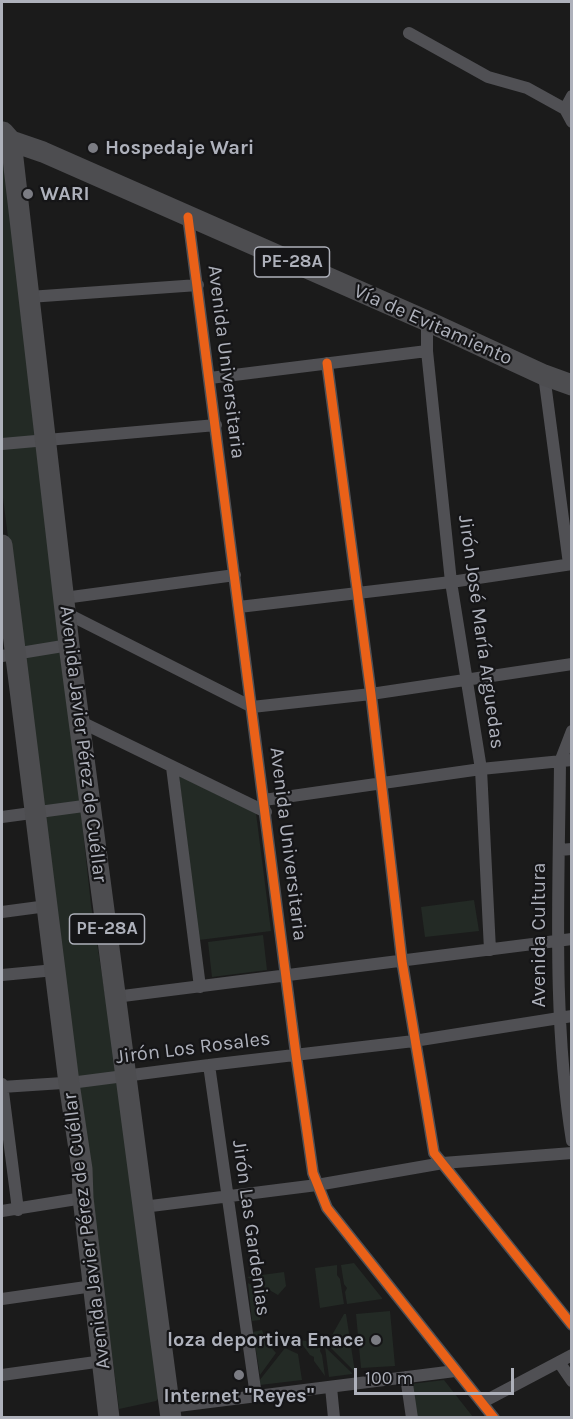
<!DOCTYPE html>
<html>
<head>
<meta charset="utf-8">
<style>
	body { margin:0 }
	#map { position:relative; width:573px; height:1419px; overflow:hidden; background:#1b1b1b; font-family:Karla,sans-serif }
	canvas { display:block }
	.frame { position:absolute; inset:0; border:3px solid #aeb1bb; pointer-events:none }
	.scale { position:absolute; left:354px; top:1368px; width:160px; height:27px; box-sizing:border-box; border:3px solid #aeb1bb; border-top:0; padding-left:8px; font-size:18px; line-height:21px; white-space:nowrap; color:#aeb1bb; -webkit-text-stroke:4px #151517; paint-order:stroke }
</style>
</head>
<body>
<div id="map">
<canvas width="573" height="1419"></canvas>
<div class="frame"></div>
<div class="scale">100 m</div>
</div>
<script>
const ctx = document.querySelector('canvas').getContext('2d');
ctx.lineJoin = 'round';
function fill(path, color) { ctx.fillStyle = color; ctx.fill(path, 'evenodd'); }
function strokePath(path, color, width, dash) { ctx.strokeStyle = color; ctx.lineWidth = width; ctx.lineCap = dash ? 'butt' : 'round'; ctx.setLineDash(dash || []); ctx.stroke(path); }
function write(font, color, halo, rows, align = 'center') {
  ctx.font = font + ' Karla,sans-serif'; ctx.lineWidth = 4.5; ctx.setLineDash([]); ctx.textBaseline = 'middle'; ctx.strokeStyle = halo; ctx.fillStyle = color; for (const [text, x, y, turn = 0] of rows) {
    ctx.save(); ctx.translate(x, y); ctx.rotate((+turn || 0) * Math.PI / 180); ctx.textAlign = isNaN(turn) ? turn : align; if (halo) ctx.strokeText(text, 0, 0); ctx.fillText(text, 0, 0); ctx.restore();
  }
}
fill(new Path2D(`
	M2,147L63,647L91,905L118,1077L159,1398L156,1401L119,1409L2,490Z
	M179,776L256,813L271,931L199,940Z
	M474,900L479,931L425,937L421,907Z
	M263,935L267,970L212,977L208,942Z
	M354,1263L382,1298V1299L347,1304L345,1292L347,1288L344,1284L341,1265Z
	M337,1265V1275L340,1279L344,1304L320,1308L315,1268Z
	M284,1272L286,1286L278,1295L247,1277Z
	M248,1283L267,1294L262,1306L260,1320L252,1321Z
	M390,1311L395,1366L361,1368L356,1314Z
	M344,1314H346L355,1372L327,1344Z
	M262,1330L267,1343L276,1353L260,1375L253,1332Z
	M320,1334L321,1347L320,1351L322,1355L325,1376L314,1361V1357L310,1355L299,1340C311,1341 310,1345 320,1334Z
	M325,1347L352,1373V1374L329,1377Z
	M285,1348L298,1354L302,1380L260,1385L259,1381Z
	M444,1380L473,1417H415L411,1384Z`), '#232a25');
strokePath(new Path2D(`
	M409,33L488,77L527,88L565,109L572,122
	M565,109L572,96
	M188,217L296,1055L313,1173L327,1208L494,1418
	M29,297L198,285
	M427,321V351L451,582L481,769L490,950
	M327,363L371,694L402,961L434,1153L572,1325
	M544,375L569,564
	M210,378L427,351
	M2,444L216,425
	M64,598L235,575
	M239,607L451,582L572,564
	M66,613L252,707L371,694L572,664
	M2,656L69,645
	M81,722L266,812
	M572,731L560,762C559,888 552,1016 572,1141
	M172,767L200,987
	M264,800L481,769L572,760
	M2,817L91,805
	M559,850L572,849
	M2,912L47,906
	M2,975L55,970
	M115,997L572,939
	M209,1065L256,1396
	M2,1084L18,1210
	M2,1087L78,1082L209,1065L414,1041L572,1016
	M143,1207L317,1185L443,1163L572,1153
	M2,1211L83,1198
	M2,1299L93,1286
	M559,1362L572,1381
	M2,1375L103,1361
	M406,1377L412,1418
	M331,1387L334,1418
	M483,1402L572,1355
	M170,1407L455,1371`), '#505054', 12);
strokePath(new Path2D(`
	M3,132L11,141L43,152L427,321L544,375L572,385
	M11,141L69,645L171,1418
	M2,545L69,1083L82,1169L83,1198L109,1418`), '#4d4d50', 21);
strokePath(new Path2D(`
	M188,217L296,1055L313,1173L327,1208L494,1418
	M327,363L371,694L402,961L434,1153L572,1325`), '#ea6118', 9);
for (const [x, y, r, color] of [
	[93,148,6,"#7b7c83"],
	[28,194,6,"#7b7c83"],
	[376,1340,6,"#7b7c83"],
	[239,1375,6,"#7b7c83"]
]) { const dot = new Path2D(); dot.arc(x, y, r, 0, 2 * Math.PI); ctx.fillStyle = color; ctx.fill(dot); strokePath(dot, '#151517', 2); }
for (const [x, y, w] of [
	[292,262,75],
	[107,929,75]
]) { const box = new Path2D(); box.roundRect(x - w / 2, y - 15, w, 30, 4.5); ctx.fillStyle = '#151517'; ctx.fill(box); strokePath(box, '#aeb1bb', 1.5); }
write('bold 18px', '#aeb1bb', null, [
	["PE-28A",292,262],
	["PE-28A",107,929]
]);
write('bold 20px', '#aeb1bb', '#151517', [
	["Hospedaje Wari",105,148],
	["WARI",40,194],
	["loza deportiva Enace",364,1340,"right"],
	["Internet \"Reyes\"",239,1396,"center"]
], 'left');
write('20px', '#aeb1bb', '#151517', [
	["Vía de Evitamiento",433,325,24],
	["Avenida Universitaria",226,362,83],
	["Jirón José María Arguedas",481,632,82],
	["Avenida Javier Pérez de Cuéllar",83,744,83],
	["Avenida Universitaria",288,844,83],
	["Avenida Cultura",539,935,-90],
	["Jirón Los Rosales",193,1048,-7],
	["Jirón Las Gardenias",251,1228,82],
	["Avenida Javier Pérez de Cuéllar",87,1231,-97]
]);
</script>
</body>
</html>
